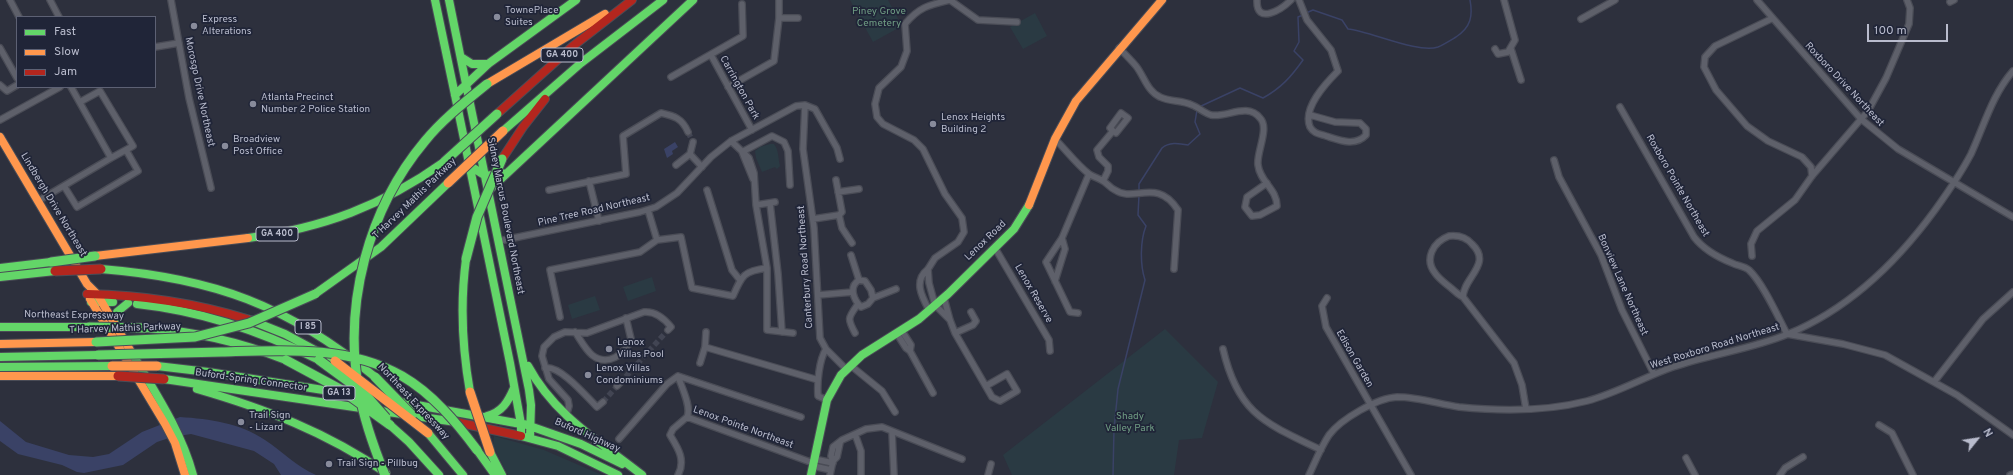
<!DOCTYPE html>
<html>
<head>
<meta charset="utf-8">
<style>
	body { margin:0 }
	#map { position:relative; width:2013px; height:475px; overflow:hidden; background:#2d303d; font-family:Overpass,sans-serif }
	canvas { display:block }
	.legend { position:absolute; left:16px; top:16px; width:140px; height:72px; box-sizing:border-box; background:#202538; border:1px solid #5d6174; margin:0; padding:5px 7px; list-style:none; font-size:12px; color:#b9bccd }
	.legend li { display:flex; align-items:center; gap:8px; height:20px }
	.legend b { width:20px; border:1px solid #5d6174 }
	.north { position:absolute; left:1957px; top:419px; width:40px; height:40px; -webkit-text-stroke:3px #202538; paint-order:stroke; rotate:60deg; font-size:11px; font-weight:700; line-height:16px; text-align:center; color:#b9bccd }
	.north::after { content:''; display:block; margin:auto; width:14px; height:18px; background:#b9bccd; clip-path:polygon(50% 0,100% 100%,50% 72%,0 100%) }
	.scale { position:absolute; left:1867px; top:24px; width:81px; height:18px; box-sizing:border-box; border:2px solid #b9bccd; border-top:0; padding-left:5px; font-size:12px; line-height:14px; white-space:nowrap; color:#b9bccd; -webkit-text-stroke:3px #202538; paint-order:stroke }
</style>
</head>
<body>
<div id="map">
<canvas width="2013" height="475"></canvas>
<ul class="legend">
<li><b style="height:5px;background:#63d668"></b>Fast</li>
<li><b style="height:5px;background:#ff974d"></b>Slow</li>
<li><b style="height:5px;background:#b3261e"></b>Jam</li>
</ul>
<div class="north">N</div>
<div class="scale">100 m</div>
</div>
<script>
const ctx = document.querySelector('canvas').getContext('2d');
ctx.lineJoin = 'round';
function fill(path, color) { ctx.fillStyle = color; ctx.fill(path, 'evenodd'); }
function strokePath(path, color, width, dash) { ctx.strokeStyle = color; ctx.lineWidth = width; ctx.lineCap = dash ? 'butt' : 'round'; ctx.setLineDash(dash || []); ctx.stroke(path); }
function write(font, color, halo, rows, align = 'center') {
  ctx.font = font + ' Overpass,sans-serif'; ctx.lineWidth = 3.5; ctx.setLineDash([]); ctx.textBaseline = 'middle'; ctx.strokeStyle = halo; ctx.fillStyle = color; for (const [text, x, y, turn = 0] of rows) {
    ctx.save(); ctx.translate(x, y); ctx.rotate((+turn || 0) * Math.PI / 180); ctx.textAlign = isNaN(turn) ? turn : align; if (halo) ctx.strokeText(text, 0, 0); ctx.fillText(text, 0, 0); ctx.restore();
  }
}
fill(new Path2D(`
	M850,0H888L902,26L873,42Z
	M1035,13L1047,36L1023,49L1010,27Z
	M770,144H774C779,150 778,159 780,166L777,169L775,167L762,172L756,158L755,151L760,147Z
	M652,277L656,291L628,301L623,287Z
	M595,296L600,310L572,319L568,305Z
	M1165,329L1218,382L1202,438L1179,440L1174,475H1012L1003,455Z
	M494,436L544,450L602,475H508L493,446Z`), '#2a3a43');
fill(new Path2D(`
	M675,142L678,147L672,151L673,154L667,158L664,149Z
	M180,417C210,419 240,423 265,440C283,452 296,466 316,475H281L274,464L254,451L191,434L172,437L157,442L123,465L84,473L77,472L62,465L18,454L0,441V421L26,442L69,455L93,457L109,454L142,432Z`), '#3a4266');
strokePath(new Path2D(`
	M1306,13L1313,10L1342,20L1348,29C1370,31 1418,54 1438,47C1443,45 1451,40 1456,37C1471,27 1473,16 1470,0
	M1199,107L1240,88L1263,98C1281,88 1291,77 1303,60L1294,51L1299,42L1298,17L1303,15
	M1139,191V184L1162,148C1169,142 1178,143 1188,145L1200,134L1195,122L1197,110
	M1113,475L1114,429L1118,389L1145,280C1140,265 1140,241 1146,226L1138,215L1139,195`), '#3a4266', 1.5);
strokePath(new Path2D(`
	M688,132L693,142
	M620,383L668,330
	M603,402L617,386`), '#424553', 5.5, [5.5, 3]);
const street = new Path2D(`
	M10,0L19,17
	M50,0L59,17
	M171,0L189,98L211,188
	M1257,0C1256,26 1282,9 1291,0
	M1299,0L1307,20L1331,50L1338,71C1326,83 1302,108 1310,127C1314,134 1320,134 1326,136C1339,140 1355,147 1366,135V129L1360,123L1335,122L1310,115
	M1757,0L1861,119L1898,149L2013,217
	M1950,2L1954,0
	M779,18H798
	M1581,19L1615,0
	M1771,19L1715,46L1705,57L1704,67L1716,90L1747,126L1768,141L1802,157L1811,167L1812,176
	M155,47L179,43
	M0,48L17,78
	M1119,48C1125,54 1131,60 1136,66C1144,76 1147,91 1160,97C1170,102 1182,100 1192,105C1198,107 1204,113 1211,115C1227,118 1247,102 1260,118C1270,128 1256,153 1258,165C1260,182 1277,189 1277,206L1260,215L1252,216L1245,207L1247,197L1267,183
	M1495,49L1498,54L1508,52L1515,40L1504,0
	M1511,49L1521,80
	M711,55L752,130
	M671,77L743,36L742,4
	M0,85L7,91L17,85
	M728,87L774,61L779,18V0
	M80,102L100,91L133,146L111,158
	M805,105L803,149L814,228L820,338L826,349L846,369
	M1620,107L1694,237C1704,250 1717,257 1732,263C1738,266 1744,266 1749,270C1763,283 1778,317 1787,334L1843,344L1885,355L1957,395L2013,435
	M0,120L60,87
	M1055,139C1066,150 1077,165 1089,174C1093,177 1099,178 1103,181C1107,183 1110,188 1115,190C1134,203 1157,177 1178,210L1174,269
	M731,141L749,158L754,173L756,205L767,268V330L793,333
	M693,142L690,154L702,167
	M742,152L772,136L784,142L788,151L790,185
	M742,152L753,179
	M1554,160L1559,177L1601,255L1622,310L1654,374
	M676,165L690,154
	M589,181L599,221
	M1103,181L1108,171V166L1099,157L1097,150L1113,131L1116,133L1128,118L1121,113L1110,128L1113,131
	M64,186L77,207L138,171L126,150
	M549,190L626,174L623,136L661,113C674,116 682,118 688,132
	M707,190L732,270L740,280
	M838,192L859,189
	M38,201L111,158L71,87
	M770,203L778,274L782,332
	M756,205L775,202
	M648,210L657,240
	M839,215L842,228L852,243
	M813,219L839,215L842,212L836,180
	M1449,236C1458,235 1466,237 1472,244C1493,264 1463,278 1463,297C1458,295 1455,291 1451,288C1445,283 1439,279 1435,273C1424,259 1433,242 1449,236Z
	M499,241L640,212L656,207L677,193L711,157L731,141L796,106L805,105L815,109L837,148L840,159
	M995,248L1049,340L1050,351
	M851,255L859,280
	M1752,256L1751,244L1757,231L1795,200L1812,176L1868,111L1886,78L1909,24L1910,8L1907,0
	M928,269C913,281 922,297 929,310
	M859,280L865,281L871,290L873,298L868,304L861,307C854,300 848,287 859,280Z
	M1055,281L1065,249L1062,238
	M818,295L853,292
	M1463,297L1514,363L1522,385L1526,409
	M873,298L896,289
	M944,298L950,320L955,333L992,397L1000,401L1017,391L1007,374L986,386
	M1327,298L1322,306L1326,327L1411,475
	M1078,313L1070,312L1046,262L1062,238L1089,174
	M560,317L550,270L640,252L657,240L681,237L692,288L733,296C742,275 744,271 767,268
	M950,320L935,305L929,283L928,269L935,258L958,242L964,232L962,218L945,194L923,149L914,140L883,124L877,117L875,104L879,88L901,67L907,51L905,24C919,7 929,5 950,0L978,20L1017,22
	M902,331L911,345L910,351L933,393
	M575,332C580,339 585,349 592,355C607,367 625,355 631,339L626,318
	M855,333C847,318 848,318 858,304
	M955,333L973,325L976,321L971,312
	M897,334L906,348L910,351
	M705,347L818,380
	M826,349C819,360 817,383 818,396L827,400
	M1223,349C1238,414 1265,423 1321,450
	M700,363L705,347L706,332
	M850,365L882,391L895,412
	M545,368C560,365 586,396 597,407L603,402
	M678,376C681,386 692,407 687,417
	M1934,382L1983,319L2013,292
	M617,386L620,383
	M566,416L569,406L568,400L549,379L542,356L544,347L554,337L565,332L587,333L644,312C656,311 664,318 671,327L668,330
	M1879,425L1892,433L1913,475
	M892,432L894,475
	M855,434L861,451V475
	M619,439L667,384L678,376L801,417
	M1686,458L1695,475
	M814,459L833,463
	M833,461L831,456L833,447L842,440L866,429L882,427L962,459
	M813,466L831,470
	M678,475C686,460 678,448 670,435L673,429L687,417L813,463
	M830,475L833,461L837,457L840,443
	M988,475L991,464
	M1309,475C1315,462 1321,447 1329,435C1341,419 1377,398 1397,397C1418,397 1439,404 1459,407C1499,411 1548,411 1587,401C1617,393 1644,377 1673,367C1711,354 1752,349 1788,334C1849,309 1897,262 1935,210C1948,192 1961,173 1971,154C1984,126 1992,95 2013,71
	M1780,475L1785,468L1803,457
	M2010,475L2013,474`);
const fast = new Path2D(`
	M435,0L455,95
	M449,0L466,84
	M461,57L472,64H488
	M466,84L529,390L531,405L530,437
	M455,95L510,363L521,424V436L558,446L618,475
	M455,95L488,64L576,0
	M503,131L581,63L663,0
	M470,166L486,176L502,173
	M489,190L693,0
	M248,238C323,228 382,206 444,162
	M466,259C460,304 462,347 470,392
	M0,268L51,262
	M101,269C213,278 288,305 375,377
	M0,277L55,271
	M315,294L381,247L448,183
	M91,302H113
	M137,304C202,311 261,331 319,360
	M250,320L285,334L335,361
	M0,327H89
	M115,327L117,312L128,303
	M145,328C194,331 240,342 286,360
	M133,355C156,394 181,431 193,475
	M0,357L98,355
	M157,366L208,372L349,394
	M528,366C555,416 599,441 642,475
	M0,367L112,366
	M164,379L456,422
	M197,389C266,409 326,432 386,473
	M395,401L521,424
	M487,416C502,412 508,402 514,388
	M524,424L581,444L622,464
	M390,425L409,442L439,475
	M428,433L463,475
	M477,450L495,475
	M490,452L502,475
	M811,475L827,400L841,375L862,355L919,319L948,294L1014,229L1029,205`);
const slow = new Path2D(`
	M487,84L605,14
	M0,137L87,284L97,294L133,355
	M1029,205L1055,139L1076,101L1162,0
	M95,256L248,238
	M90,299L165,424L175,443L185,475
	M0,344L96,342
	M0,376H118`);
const jam = new Path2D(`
	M497,114L573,46L632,0
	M502,159L523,127L545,99
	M87,294C143,295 196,303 250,320
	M456,422L521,436`);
strokePath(street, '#4a4c56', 8);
strokePath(fast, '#4a4c56', 10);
strokePath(slow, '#4a4c56', 10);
strokePath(jam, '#4a4c56', 10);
strokePath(street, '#5e606a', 5.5);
strokePath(fast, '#63d668', 8);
strokePath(slow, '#ff974d', 8);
strokePath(jam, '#b3261e', 8);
const fastBridge = new Path2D(`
	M444,162L497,114
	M466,259L477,217L502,159
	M51,262L95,256
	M89,327L145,328
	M96,342L195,337L249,323L315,294
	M98,355C139,354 181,353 222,352C283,350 348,345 402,376C433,394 456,422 477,450
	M286,360L340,389L390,425
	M319,360L364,393L386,418
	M375,377L412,415
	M385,475C374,448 364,421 359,391C343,305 368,209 425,141C443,119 465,102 487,84`);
const slowBridge = new Path2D(`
	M448,183L503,131
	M335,361L428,433
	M112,366H157
	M470,392L490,452`);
const jamBridge = new Path2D(`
	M55,271L101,269
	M118,376L164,379`);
strokePath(fastBridge, '#4a4d58', 11, []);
strokePath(slowBridge, '#4a4d58', 11, []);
strokePath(jamBridge, '#4a4d58', 11, []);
strokePath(fastBridge, '#63d668', 9);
strokePath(slowBridge, '#ff974d', 9);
strokePath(jamBridge, '#b3261e', 9);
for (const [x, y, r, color] of [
	[497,17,4,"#888b9b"],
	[194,26,4,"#888b9b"],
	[253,104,4,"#888b9b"],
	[933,124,4,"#888b9b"],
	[225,146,4,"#888b9b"],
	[609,349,4,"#888b9b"],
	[588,375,4,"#888b9b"],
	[241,422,4,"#888b9b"],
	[329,464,4,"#888b9b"]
]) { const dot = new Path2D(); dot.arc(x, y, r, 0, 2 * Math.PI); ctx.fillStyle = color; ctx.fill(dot); strokePath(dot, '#202538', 1.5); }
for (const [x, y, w] of [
	[562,55,42],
	[277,234,42],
	[308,327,26],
	[339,393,32]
]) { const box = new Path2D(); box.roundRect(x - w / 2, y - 7, w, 14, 3); ctx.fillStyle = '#202538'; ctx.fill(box); strokePath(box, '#b9bccd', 1); }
write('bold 9px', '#b9bccd', null, [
	["GA 400",562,55],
	["GA 400",277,234],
	["I 85",308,327],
	["GA 13",339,393]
]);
write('10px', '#b9bccd', '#202538', [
	["TownePlace",505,11],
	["Suites",505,23],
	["Express",202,20],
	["Alterations",202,32],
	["Atlanta Precinct",261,98],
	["Number 2 Police Station",261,110],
	["Lenox Heights",941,118],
	["Building 2",941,130],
	["Broadview",233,140],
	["Post Office",233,152],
	["Lenox",617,343],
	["Villas Pool",617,355],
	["Lenox Villas",596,369],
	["Condominiums",596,381],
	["Trail Sign",249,416],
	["- Lizard",249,428],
	["Trail Sign - Pillbug",337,464]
], 'left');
write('10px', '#709e84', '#202538', [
	["Piney Grove",879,12],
	["Cemetery",879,24],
	["Shady",1130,417],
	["Valley Park",1130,429]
]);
write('10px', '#b9bccd', '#202538', [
	["Roxboro Drive Northeast",1844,85,47],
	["Carrington Park",739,88,61],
	["Morosgo Drive Northeast",199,92,78],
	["Roxboro Pointe Northeast",1677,186,60],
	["T Harvey Mathis Parkway",415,199,-44],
	["Lindbergh Drive Northeast",53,205,59],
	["Pine Tree Road Northeast",594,211,-13],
	["Sidney Marcus Boulevard Northeast",505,216,79],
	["Lenox Road",986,241,-44],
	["Canterbury Road Northeast",806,267,-94],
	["Bonview Lane Northeast",1622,285,66],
	["Lenox Reserve",1033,294,60],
	["Northeast Expressway",74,316,1],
	["T Harvey Mathis Parkway",125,329,-2],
	["West Roxboro Road Northeast",1715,347,-17],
	["Edison Garden",1354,359,60],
	["Buford-Spring Connector",251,381,8],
	["Northeast Expressway",413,402,47],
	["Lenox Pointe Northeast",743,428,20],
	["Buford Highway",587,436,24]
]);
</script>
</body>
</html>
